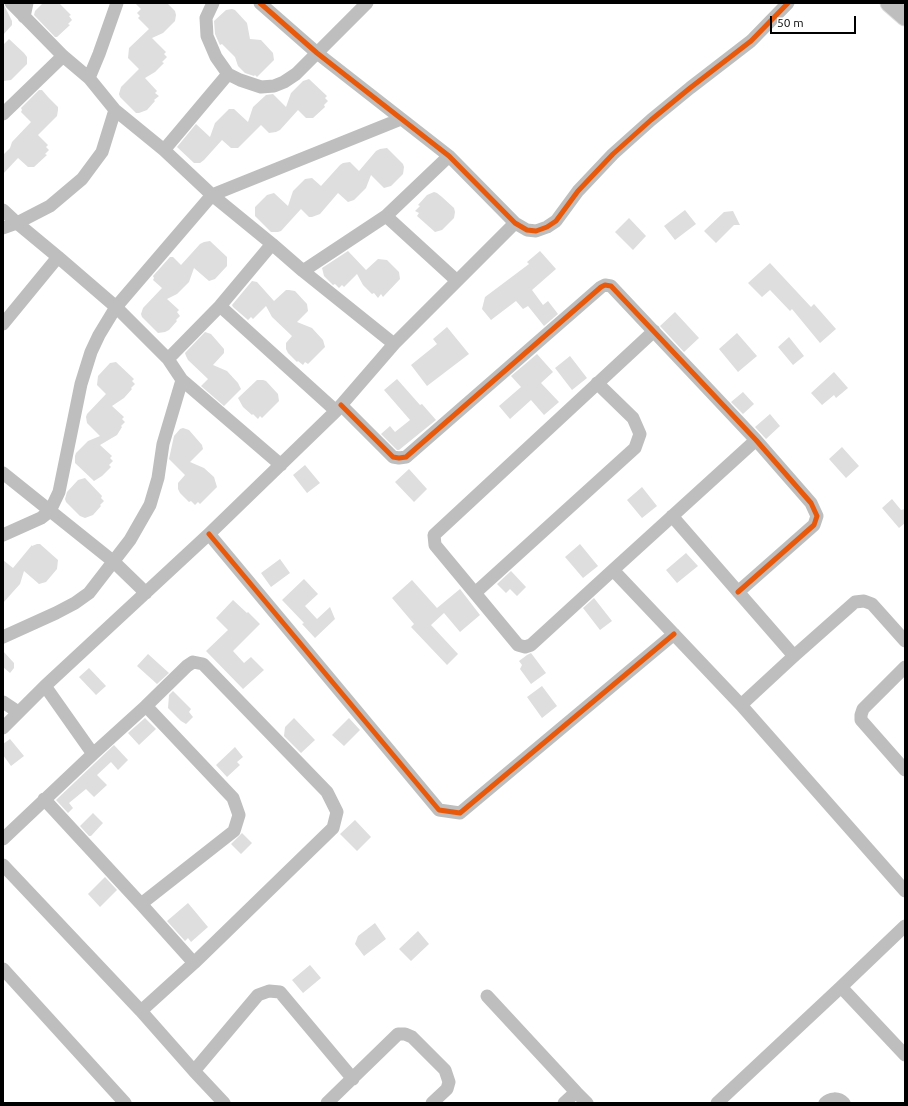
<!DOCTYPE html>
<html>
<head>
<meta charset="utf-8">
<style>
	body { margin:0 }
	#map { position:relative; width:908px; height:1106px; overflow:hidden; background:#fff; font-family:Ubuntu,sans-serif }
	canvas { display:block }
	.frame { position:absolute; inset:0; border:4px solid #000; pointer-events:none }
	.scale { position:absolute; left:770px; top:16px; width:86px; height:18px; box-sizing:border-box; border:2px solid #000; border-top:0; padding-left:5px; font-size:12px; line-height:14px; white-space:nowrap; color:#000; -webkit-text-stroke:3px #fff; paint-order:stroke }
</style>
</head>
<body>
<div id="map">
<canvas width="908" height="1106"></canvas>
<div class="frame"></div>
<div class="scale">50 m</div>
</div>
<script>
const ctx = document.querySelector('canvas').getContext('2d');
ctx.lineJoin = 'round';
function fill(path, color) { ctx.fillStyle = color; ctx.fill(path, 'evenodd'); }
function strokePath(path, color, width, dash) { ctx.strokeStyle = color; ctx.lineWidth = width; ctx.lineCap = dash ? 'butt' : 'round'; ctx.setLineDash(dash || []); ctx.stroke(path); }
fill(new Path2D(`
	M3,3L12,21V25L3,35Z
	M43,3H59L71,15L69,16L72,20L68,24L70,25L57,37H55L34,15L35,11Z
	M135,3H167L175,11L176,15L175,21L163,33L152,38L166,52L164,54L167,57L162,62L164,63L155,72L145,78L157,91L155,93L159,96L154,100L155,101L147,110L139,113H136L120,97L119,94L121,87L139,69L128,58L129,48L149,29L138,18L140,16L137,13L141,9Z
	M232,9L235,10L247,23L250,39L261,40L273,53L274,60L257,77L255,75L254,76L245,73L238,66L235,57L222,44L220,45L219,43L215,34L214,21L226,10Z
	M9,39L24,53L27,57V64L11,80L3,81V45Z
	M309,79L327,96L325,98L328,101L324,105L325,107L313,118H306L298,110L280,130L276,132L269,133L261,125L238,148H231L222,140L204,160L200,163H194L177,147L196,124L210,137L215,123L229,109H234L248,122L253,107L266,95L273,94L286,107L291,93L303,81Z
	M39,90H42L48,97L58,107V110L57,116L38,135L48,145L46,147L49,150L45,154L47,155L34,167H28L18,158L3,174V155L10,148L12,142L31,122L21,112L22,110L21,108Z
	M387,148L403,164L404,167L403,174L391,186L384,188L371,175L366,188L354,200L348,202L338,193L320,214L312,217H309L301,209L281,231L278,232H271L255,216V207L267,195L274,193L288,206L293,191L305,179L312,178L321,186L340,165L343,163L350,162L359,171L376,151L380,149Z
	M434,192L437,193L442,197L454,208L455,212L454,218L442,230L435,232L417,216L419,213L415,211L420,206L418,205L427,195Z
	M685,210L696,224L675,240L664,226Z
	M733,211L740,225H734L716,243L704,231L724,212Z
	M629,218L646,236L633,250L615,232Z
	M210,241L227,257V266L215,279L209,281L194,268L189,282L177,294L167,299L179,310L177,312L180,316L176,320L177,321L169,330L165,332L158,333L142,317L141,314L143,308L162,288L153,280L154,278L153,276L170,257H173L181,265L200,244L204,242Z
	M348,251L366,270L378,259L387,260L399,272L400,279L383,297L381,294L378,298L374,293L372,294L363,285L357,274L344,287L342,285L339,288L335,284L333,285L324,276L322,268Z
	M540,251L556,269L532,290L543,305L548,301L558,314L544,326L528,306L523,309L516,301L491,320L482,309L485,297L529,264L527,262Z
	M770,263L811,307L814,304L836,329L820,343L792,309L790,311L770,290L762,297L748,283Z
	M252,281L257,282L274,301L286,290H289L295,291L307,304L308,311L297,322L312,328L323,340L325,347L308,364L305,362L303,365L298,361L297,362L288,353L286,349V343L292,336L272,317L266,306L253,319L251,317L248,320L233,307L232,305Z
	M675,312L699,338L684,352L660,326Z
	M447,327L469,354L427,386L411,365L437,344L433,339Z
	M205,332L211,334L224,349V353L213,365L227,371L238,383L241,389L224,406L201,386L208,379L188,360L186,356L185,353Z
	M737,333L757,356L738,372L719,349Z
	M789,337L804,356L793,365L778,347Z
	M537,354L553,372L541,383L559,402L544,415L531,400L510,419L499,406L521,387L511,376Z
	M570,356L587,378L572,390L555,368Z
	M116,362L134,379L132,381L135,384L131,388L132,389L124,398L112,406L124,417L122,419L125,422L121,426L122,427L117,435L100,445L112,456L110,458L113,461L109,465L111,467L102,476L94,481L75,463V456L76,453L88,441L100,436L87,423L86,417L87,414L106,394L97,385L98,376L110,363Z
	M834,372L848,388L836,398L834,395L822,405L811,393Z
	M397,379L420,405L422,404L436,420L399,450H397L381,434L390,426L395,432L410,420L384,390Z
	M257,380H263L266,381L278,394L279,401L262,418L260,416L258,419L253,414L252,415L243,407L238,398Z
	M743,392L754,404L743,414L731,402Z
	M770,414L780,426L766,439L755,427Z
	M183,428L189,430L202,445L203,449L190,462L204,468L214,477L217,487L200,504L198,502L195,505L191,501L189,502L180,493L178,489V483L185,475L169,459L174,436L180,429Z
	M842,447L859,466L846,478L829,459Z
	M305,465L320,483L307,493L293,475Z
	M409,469L427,489L414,502L395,482Z
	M85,478L102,496L101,498L104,501L100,505L101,506L93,515L85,518L80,516L66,502L65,499L67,492L78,480Z
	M642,487L657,506L642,518L627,500Z
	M892,499L901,510L905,509V523L899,528L882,508Z
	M37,544H40L58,560L57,569L46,582L39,584L24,571L20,584L3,603V560L13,568L32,545V546Z
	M580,544L598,566L583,578L565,557Z
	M686,553L698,566L677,583L666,570Z
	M280,559L290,573L271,587L261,573Z
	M511,571L526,587L517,596L510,589L506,593L497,584Z
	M304,579L318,594L305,606L317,619L330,607L335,619L315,638L302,624L304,623L282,600Z
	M412,580L437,608L460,589L480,615L460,632L444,613L431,625L458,654L447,665L411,627L414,624L392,598Z
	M594,598L612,621L600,630L583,608Z
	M233,600L247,613L248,612L260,624L233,651L244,663L251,657L264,670L243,689L206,651L228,630L216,618Z
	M3,651L14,663V668L10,673L3,667Z
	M531,653L546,673L531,684L520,669L522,665L519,661L527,655Z
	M148,654L169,673L157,684L137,666Z
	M89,668L106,686L96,695L79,677Z
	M542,686L557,706L542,718L527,697Z
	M173,691L191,709L189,712L193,717L186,724L181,721L168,708L169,695Z
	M145,718L156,729L139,745L128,733Z
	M294,718L315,740L301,753L284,736L285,727Z
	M349,718L360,730L344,746L332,735Z
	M10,739L24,756L11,766L3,755V744Z
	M114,745L128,760L118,770L111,762L97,775L107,785L94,797L86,789L69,803L73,808L68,813L56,800Z
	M235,747L243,757L237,762L240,765L227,777L216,765Z
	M93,813L103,823L91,836H89L80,826Z
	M355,820L371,837L357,851L340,834Z
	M242,833L252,843L241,854L231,844Z
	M105,877L117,890L100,907L88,894Z
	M188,903L208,927L191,942L188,938L185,941L167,921Z
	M375,923L386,939L364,956L355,944L358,936Z
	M418,931L429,944L411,961L399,949Z
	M310,965L321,978L303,993L292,980Z`), '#dedede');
const major = new Path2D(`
	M889,3L905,17`);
strokePath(major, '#dbdbdb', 19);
strokePath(new Path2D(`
	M11,3L63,56L89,78L115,110L164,150L212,195L272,244L303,271L394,344
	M213,3L206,18L207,36L216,57L228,74L240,80L261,87L274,86L284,82L296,74L367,3
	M260,3L317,53L449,156L515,223L527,230L536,231L547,227L556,221L578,191L613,154L651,120L690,88L751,41L788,3
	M24,17L27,3
	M89,78L99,54L117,3
	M3,114L63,56
	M164,150L228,74
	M3,210L17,223L58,257L3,324
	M386,216L456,280
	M3,228L17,223L50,206L82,179L102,152L115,110
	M58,257L116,307L168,359L182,380L281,465
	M303,271L386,216L449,156
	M220,306L336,411
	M168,359L220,306L272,244
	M341,405L393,457L399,458L406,457L601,287L605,285L611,286L756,440L811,503L817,516L814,525L738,592
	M3,473L114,562L146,593
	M672,516L794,656
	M209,534L439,810L460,813L674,634
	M3,535L41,518L50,511L59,492L81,384L91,352L99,335L116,307L212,195L401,119
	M613,570L531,645L525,647L518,645L435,545L434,535L654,331
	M475,593L635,448L640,434L633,418L597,383
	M3,637L56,613L75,603L89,593L130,540L150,505L158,478L163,444L182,380
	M905,641L872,604L864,601L855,602L794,656L741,705L905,891
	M905,667L863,709L861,715V720L905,770
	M3,702L18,712
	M741,705L613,570L756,440
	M146,706L187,666L193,662L203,664L327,792L337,812L333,828L194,963L141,1011L194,1071
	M3,728L45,686L209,534L336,411L394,344L515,223
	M93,754L146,706L233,798L239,815L234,831L141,904
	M44,799L141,904L194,963
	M3,839L93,754L45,686
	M3,865L141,1011
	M3,969L125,1103
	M841,987L905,926
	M487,996L576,1092
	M224,1103L194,1071L258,995L269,991L280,992L353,1079
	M327,1103L398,1034H405L412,1037L445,1070L449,1082L447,1089L432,1103
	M564,1103L576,1092L587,1103
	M717,1103L841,987L905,1055
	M825,1103C830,1098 838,1097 844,1103`), '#bebebe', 13);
strokePath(major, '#bebebe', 17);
strokePath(new Path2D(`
	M260,3L317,53L449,156L515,223L527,230L536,231L547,227L556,221L578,191L613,154L651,120L690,88L751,41L788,3
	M341,405L393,457L399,458L406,457L601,287L605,285L611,286L756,440L811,503L817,516L814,525L738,592
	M209,534L439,810L460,813L674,634`), '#e8590c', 5);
</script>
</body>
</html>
